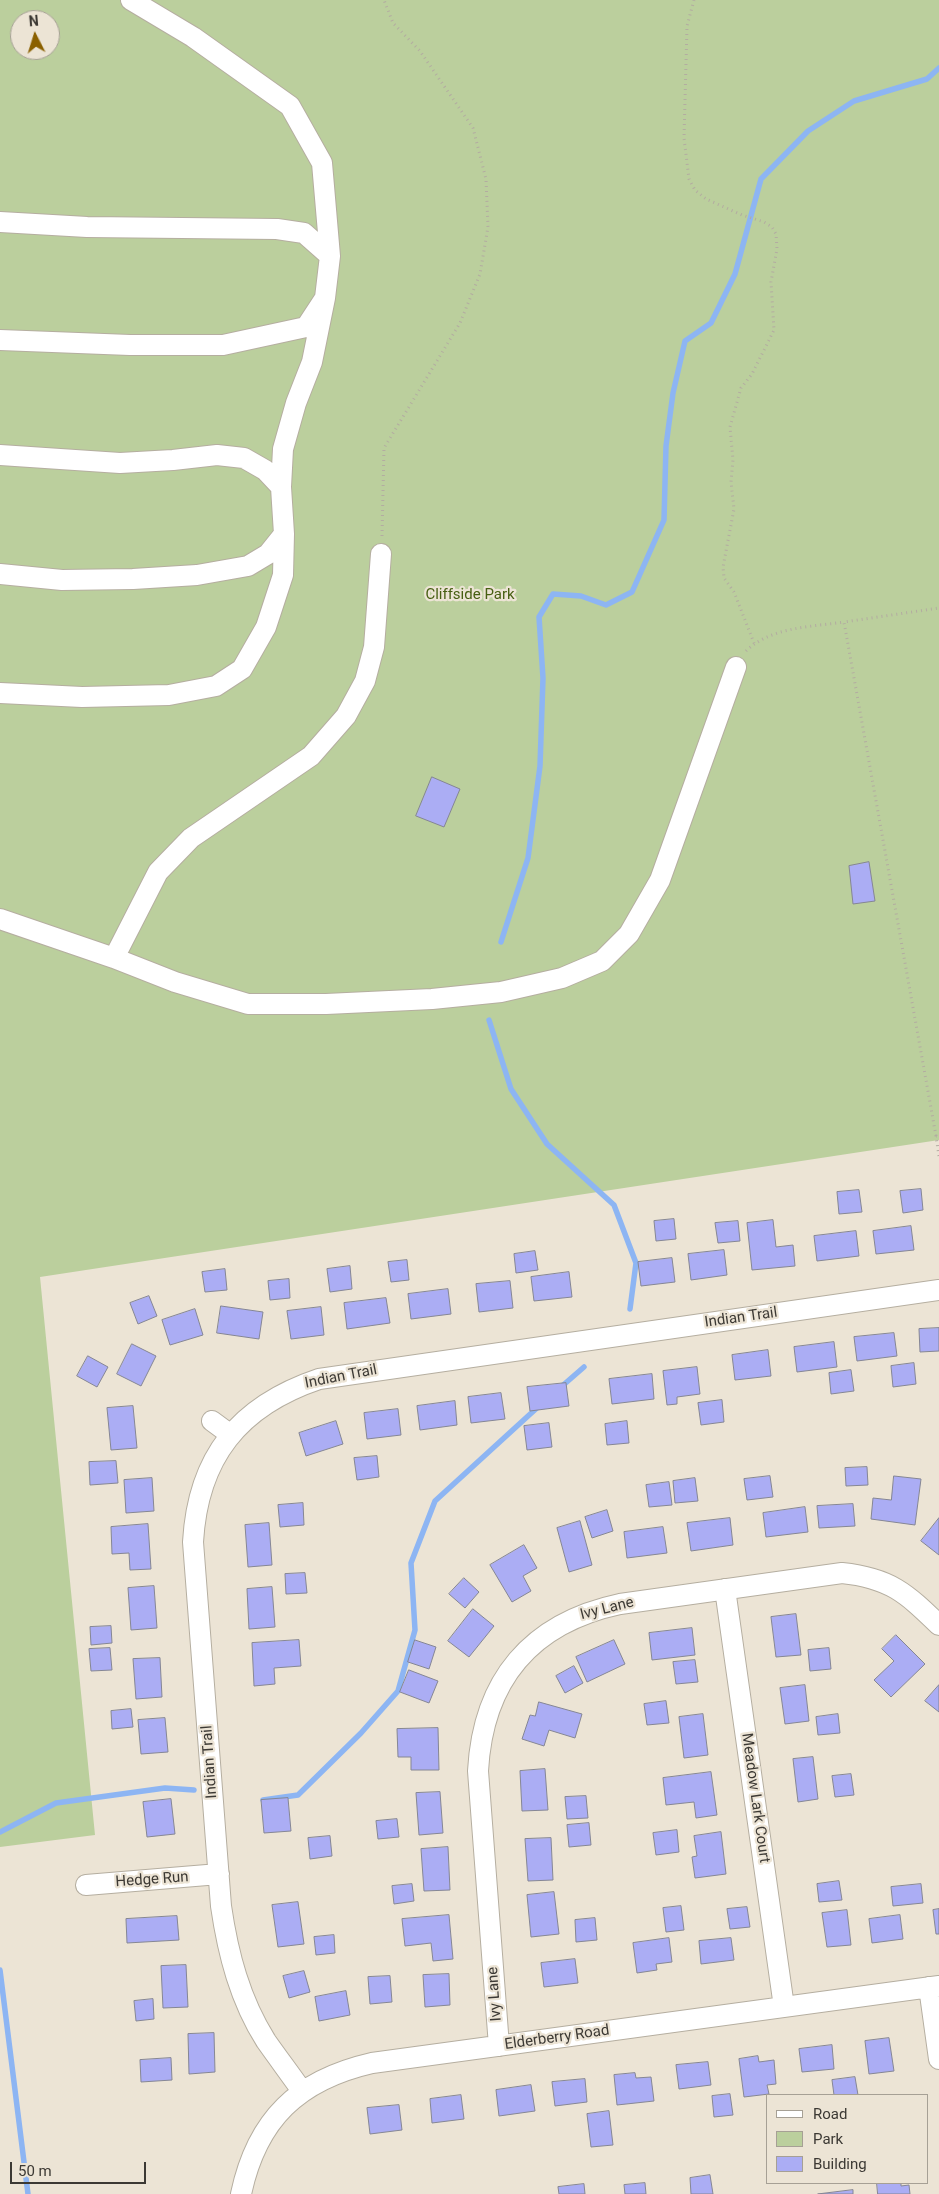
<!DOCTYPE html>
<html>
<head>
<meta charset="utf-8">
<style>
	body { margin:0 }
	#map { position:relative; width:939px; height:2194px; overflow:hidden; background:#ece4d5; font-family:Roboto,sans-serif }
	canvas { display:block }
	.legend { position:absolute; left:766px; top:2094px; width:162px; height:90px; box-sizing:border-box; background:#ece4d5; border:1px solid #a6a095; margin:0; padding:6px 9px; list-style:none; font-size:15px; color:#3c3934 }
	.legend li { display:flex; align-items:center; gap:10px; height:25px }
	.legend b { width:25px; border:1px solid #a6a095 }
	.north { position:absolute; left:10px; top:10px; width:50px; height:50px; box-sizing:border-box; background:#ece4d5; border:1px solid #a6a095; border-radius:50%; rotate:355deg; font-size:14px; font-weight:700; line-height:20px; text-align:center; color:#3c3934 }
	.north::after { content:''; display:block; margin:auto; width:18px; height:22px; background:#8a6000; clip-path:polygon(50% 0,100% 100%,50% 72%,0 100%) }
	.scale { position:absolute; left:10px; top:2162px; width:136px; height:22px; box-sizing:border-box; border:2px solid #3c3934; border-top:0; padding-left:6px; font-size:15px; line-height:18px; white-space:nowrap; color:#3c3934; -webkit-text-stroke:4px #ece4d5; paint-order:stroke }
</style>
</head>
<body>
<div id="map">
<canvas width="939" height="2194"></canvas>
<ul class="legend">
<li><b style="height:6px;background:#fff"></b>Road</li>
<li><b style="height:14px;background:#bbcf9d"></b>Park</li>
<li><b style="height:14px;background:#abadf4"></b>Building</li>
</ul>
<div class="north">N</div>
<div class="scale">50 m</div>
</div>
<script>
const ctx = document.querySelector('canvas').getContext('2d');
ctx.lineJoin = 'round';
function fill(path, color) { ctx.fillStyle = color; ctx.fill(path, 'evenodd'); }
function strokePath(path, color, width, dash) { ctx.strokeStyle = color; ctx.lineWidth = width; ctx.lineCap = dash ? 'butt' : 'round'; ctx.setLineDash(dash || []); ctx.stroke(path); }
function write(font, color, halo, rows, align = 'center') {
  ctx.font = font + ' Roboto,sans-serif'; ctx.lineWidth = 4.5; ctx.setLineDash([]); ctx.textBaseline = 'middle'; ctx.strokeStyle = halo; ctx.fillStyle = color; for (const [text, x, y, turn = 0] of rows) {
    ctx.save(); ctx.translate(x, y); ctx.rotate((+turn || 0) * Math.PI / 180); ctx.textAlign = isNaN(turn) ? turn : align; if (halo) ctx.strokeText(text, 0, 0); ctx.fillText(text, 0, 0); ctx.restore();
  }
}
fill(new Path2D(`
	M0,0H939V1140L40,1277L95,1835L0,1847ZM20,20H50V50H20Z`), '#bbcf9d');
strokePath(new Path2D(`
	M501,942L528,858L540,766L543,678L539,617L553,594L581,596L606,605L632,592L664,520L666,446L673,393L685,341L711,323L735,274L761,179L808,131L854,101L927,79L939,68
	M489,1020L511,1089L547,1144L614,1205L636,1263L630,1309
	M561,1387L584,1367
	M263,1800L298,1795L361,1733L398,1691L415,1630L411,1563L435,1501L539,1406
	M0,1832L56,1803L165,1788L194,1790
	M0,1970L28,2194`), '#8db5f3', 5.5);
const building = new Path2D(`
	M432,777L460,789L444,827L416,816Z
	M869,862L875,901L853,904L849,866Z
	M921,1189L923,1210L903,1213L900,1191Z
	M859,1190L862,1212L839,1214L837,1192Z
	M674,1219L676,1239L656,1241L654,1221Z
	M773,1220L776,1247L793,1245L795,1266L752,1270L747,1223Z
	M738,1221L740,1241L718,1243L715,1223Z
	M911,1226L914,1250L876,1254L873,1231Z
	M856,1231L859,1256L817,1261L814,1236Z
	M724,1250L727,1275L691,1280L688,1254Z
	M535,1251L538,1270L516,1273L514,1254Z
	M672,1258L675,1282L641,1286L638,1262Z
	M407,1260L409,1280L391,1282L388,1262Z
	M350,1266L352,1289L330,1292L327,1269Z
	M225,1269L227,1290L205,1292L202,1272Z
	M569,1272L572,1297L534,1301L531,1277Z
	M289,1279L290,1298L270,1300L268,1281Z
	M510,1281L513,1308L479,1312L476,1284Z
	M448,1289L451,1314L411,1319L408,1294Z
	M149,1296L157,1316L138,1324L130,1303Z
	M386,1298L390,1323L347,1329L344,1303Z
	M221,1306L263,1312L259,1339L217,1333Z
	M321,1307L324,1335L291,1339L287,1311Z
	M195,1309L203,1335L170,1345L162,1320Z
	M939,1328V1351L920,1352L919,1329Z
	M894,1333L897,1356L857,1361L854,1337Z
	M834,1342L837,1367L797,1372L794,1347Z
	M132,1344L156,1356L141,1386L117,1374Z
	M768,1350L771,1376L735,1380L732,1355Z
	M88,1356L108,1367L97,1387L77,1376Z
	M914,1363L916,1384L893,1387L891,1366Z
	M697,1367L700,1394L677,1397V1404L667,1405L663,1371Z
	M851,1370L854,1391L831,1394L829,1373Z
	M652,1374L654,1399L612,1404L609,1379Z
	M566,1383L569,1406L530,1411L527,1387Z
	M501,1393L505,1419L471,1423L468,1397Z
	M722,1400L724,1422L701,1425L698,1403Z
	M455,1401L457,1425L420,1430L417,1406Z
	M133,1406L137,1448L111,1450L107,1408Z
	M398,1409L401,1435L367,1439L364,1413Z
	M336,1421L343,1444L306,1456L299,1433Z
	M627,1421L629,1443L607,1445L605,1424Z
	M549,1423L552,1447L527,1450L524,1426Z
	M377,1456L379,1477L357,1480L354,1458Z
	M116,1461L118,1483L90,1485L89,1462Z
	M867,1467L868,1485L846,1486L845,1468Z
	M770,1476L773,1497L747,1500L744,1479Z
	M894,1476L921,1479L915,1525L871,1519L873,1498L891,1500Z
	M152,1478L154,1511L126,1513L124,1480Z
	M695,1478L698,1501L675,1503L673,1481Z
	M669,1482L672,1505L649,1507L646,1485Z
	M303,1503L304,1525L280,1527L278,1505Z
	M853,1504L855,1526L819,1528L817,1506Z
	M805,1507L808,1532L766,1537L763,1513Z
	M607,1510L613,1531L592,1538L585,1517Z
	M730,1518L733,1545L691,1551L687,1523Z
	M939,1518V1555L921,1541Z
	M580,1521L592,1565L569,1572L557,1528Z
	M269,1523L272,1565L248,1567L245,1525Z
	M148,1524L151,1569L130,1570L129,1553L112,1554L111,1527Z
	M663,1527L667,1553L627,1558L624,1532Z
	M524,1545L537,1568L523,1576L531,1591L512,1602L490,1565Z
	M305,1573L307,1593L286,1594L285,1574Z
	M464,1578L479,1592L465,1608L449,1594Z
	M154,1586L157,1628L131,1630L128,1588Z
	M272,1587L275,1627L249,1629L247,1589Z
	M473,1609L494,1626L469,1657L448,1641Z
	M796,1614L801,1655L776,1657L771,1617Z
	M111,1626L112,1643L91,1645L90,1627Z
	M692,1628L695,1655L652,1660L649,1633Z
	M896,1635L925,1664L891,1697L874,1680L894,1661L882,1649Z
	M299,1640L301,1666L274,1668L275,1684L254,1686L252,1643Z
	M415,1640L436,1647L429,1669L408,1662Z
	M614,1640L625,1664L587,1682L576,1657Z
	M110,1648L112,1670L91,1671L89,1649Z
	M829,1648L831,1669L810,1671L808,1650Z
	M160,1658L162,1697L136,1699L133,1659Z
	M695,1660L698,1682L676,1684L673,1662Z
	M574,1666L583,1683L565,1693L556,1676Z
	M409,1670L438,1681L429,1703L400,1692Z
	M805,1685L809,1721L785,1724L780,1688Z
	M939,1685V1712L925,1701Z
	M666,1701L669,1723L647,1725L644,1704Z
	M539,1702L582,1714L575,1738L549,1730L544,1746L522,1739L530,1715L535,1716Z
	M131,1709L133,1727L112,1729L111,1711Z
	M703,1714L708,1755L684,1758L679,1717Z
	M838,1714L840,1733L818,1735L816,1717Z
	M165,1718L168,1752L141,1754L138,1720Z
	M438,1728L439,1770H411V1757H398L397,1729Z
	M813,1757L818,1799L798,1802L793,1759Z
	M545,1769L548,1810L522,1811L520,1771Z
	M711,1772L717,1815L696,1818L694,1802L666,1805L663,1778Z
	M851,1774L854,1795L835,1797L832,1776Z
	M440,1792L443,1833L419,1835L416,1793Z
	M586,1796L588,1818L567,1819L565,1797Z
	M288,1798L291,1831L264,1833L261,1800Z
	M171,1799L175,1834L147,1837L143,1802Z
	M397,1819L399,1837L378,1839L376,1821Z
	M589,1823L591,1845L569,1847L567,1825Z
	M677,1830L679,1852L656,1855L653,1833Z
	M721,1832L726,1874L695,1878L692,1857L697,1856L694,1836Z
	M330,1836L332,1856L310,1859L308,1838Z
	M551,1838L553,1880L528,1881L525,1839Z
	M448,1847L450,1890L424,1891L421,1849Z
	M839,1881L842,1900L819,1902L817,1884Z
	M412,1884L414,1901L394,1904L392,1886Z
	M921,1884L923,1903L893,1906L891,1887Z
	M554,1892L559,1934L531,1937L527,1895Z
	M298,1902L304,1944L278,1947L272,1905Z
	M681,1906L684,1930L666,1932L663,1908Z
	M747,1907L750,1927L730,1929L727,1909Z
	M939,1909V1934H936L933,1910Z
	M847,1910L851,1945L827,1947L822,1913Z
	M449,1915L453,1959L433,1961L431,1943L405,1946L402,1919Z
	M900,1915L903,1939L872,1943L869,1919Z
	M177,1916L179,1940L127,1943L126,1919Z
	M595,1918L597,1940L576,1942L575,1920Z
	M334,1935L335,1953L316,1955L314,1937Z
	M669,1938L672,1962L656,1964L657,1970L637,1973L633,1943Z
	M731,1938L734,1960L701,1964L699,1941Z
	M575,1959L578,1983L544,1987L541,1963Z
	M186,1965L188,2007L163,2008L161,1966Z
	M304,1971L310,1992L289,1998L283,1976Z
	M449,1974L450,2005L425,2007L423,1975Z
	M390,1976L392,2002L370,2004L368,1977Z
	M346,1991L350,2015L319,2021L315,1997Z
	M153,1999L154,2019L136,2021L134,2001Z
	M214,2033L215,2072L189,2074L188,2034Z
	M889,2038L894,2071L869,2074L865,2041Z
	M832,2045L834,2069L802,2072L799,2049Z
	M758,2056L759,2062L774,2060L776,2084L767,2085L769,2094L744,2097L739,2059Z
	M171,2058L172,2080L141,2082L140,2060Z
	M708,2062L711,2085L679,2089L676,2065Z
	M635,2073L636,2078L651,2077L654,2101L617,2105L614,2075Z
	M855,2077L858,2095H834L832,2080Z
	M585,2079L587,2102L555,2106L552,2082Z
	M531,2085L535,2111L499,2116L496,2090Z
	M730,2094L733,2115L714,2117L712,2096Z
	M461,2095L464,2119L432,2123L430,2099Z
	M399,2105L402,2130L370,2134L367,2108Z
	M609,2111L613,2145L591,2147L587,2114Z
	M710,2175L713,2194H691L690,2178Z
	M645,2183L646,2194H625L624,2185Z
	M877,2183H901V2186L909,2185L910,2194H878Z
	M584,2184L585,2194H559L558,2187Z
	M853,2190V2194H818Z`);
fill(building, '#abadf4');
strokePath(building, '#858694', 1);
const minor = new Path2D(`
	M0,222L87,227L277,229L304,233L330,256L322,163L290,106L193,37L131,0
	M0,340L130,345H223L306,327L325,298L330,256
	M0,455L120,463L173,460L217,455L244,458L265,470L281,487
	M0,574L62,580L133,579L197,575L248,566L268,554L284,534
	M0,693L82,697L169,695L216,686L242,669L266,627L283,575L284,534L281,487L283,449L296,403L312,362L325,298
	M0,919L114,958L175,982L248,1004H326L432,999L501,992L562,978L602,961L629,934L660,880L736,667
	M114,958L158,872L191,838L311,756L346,716L365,681L374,647L381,554
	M212,1421L231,1435
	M725,1589L784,2007
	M86,1885L219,1874
	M929,1987L939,2059
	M499,2046L478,1771C483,1680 531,1623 620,1604L842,1573C890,1578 906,1593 939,1625
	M302,2091C290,2074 278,2058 266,2041C240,2000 228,1954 221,1906L193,1542C198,1457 239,1406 319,1379L939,1290
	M241,2194C257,2119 298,2080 372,2063L939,1986`);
strokePath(minor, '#b5aea0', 22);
strokePath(new Path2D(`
	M694,0L687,26L684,138L689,179L695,190L706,199L742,215L764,222L772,227L776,234L777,249L771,282L774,330L752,374L741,388L730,427L733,460L731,482L734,509L723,567L724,578L734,592L754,643
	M382,536L384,448L460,323L480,274L488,227L486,179L473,128L420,51L393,23L384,0
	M746,651C771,627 810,627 844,622
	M936,1136L844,622L939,608
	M939,1156L936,1136H939`), '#b3aca1', 3, [1, 4]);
strokePath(minor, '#fff', 20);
write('15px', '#475f12', '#ece4d5', [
	["Cliffside Park",470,595]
]);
write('15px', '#3c3934', '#ece4d5', [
	["Indian Trail",741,1318,-8],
	["Indian Trail",341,1377,-11],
	["Ivy Lane",607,1609,-14],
	["Indian Trail",210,1762,-94],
	["Meadow Lark Court",755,1798,82],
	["Hedge Run",152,1880,-4],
	["Ivy Lane",495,1994,-94],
	["Elderberry Road",557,2038,-8]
]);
</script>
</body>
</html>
